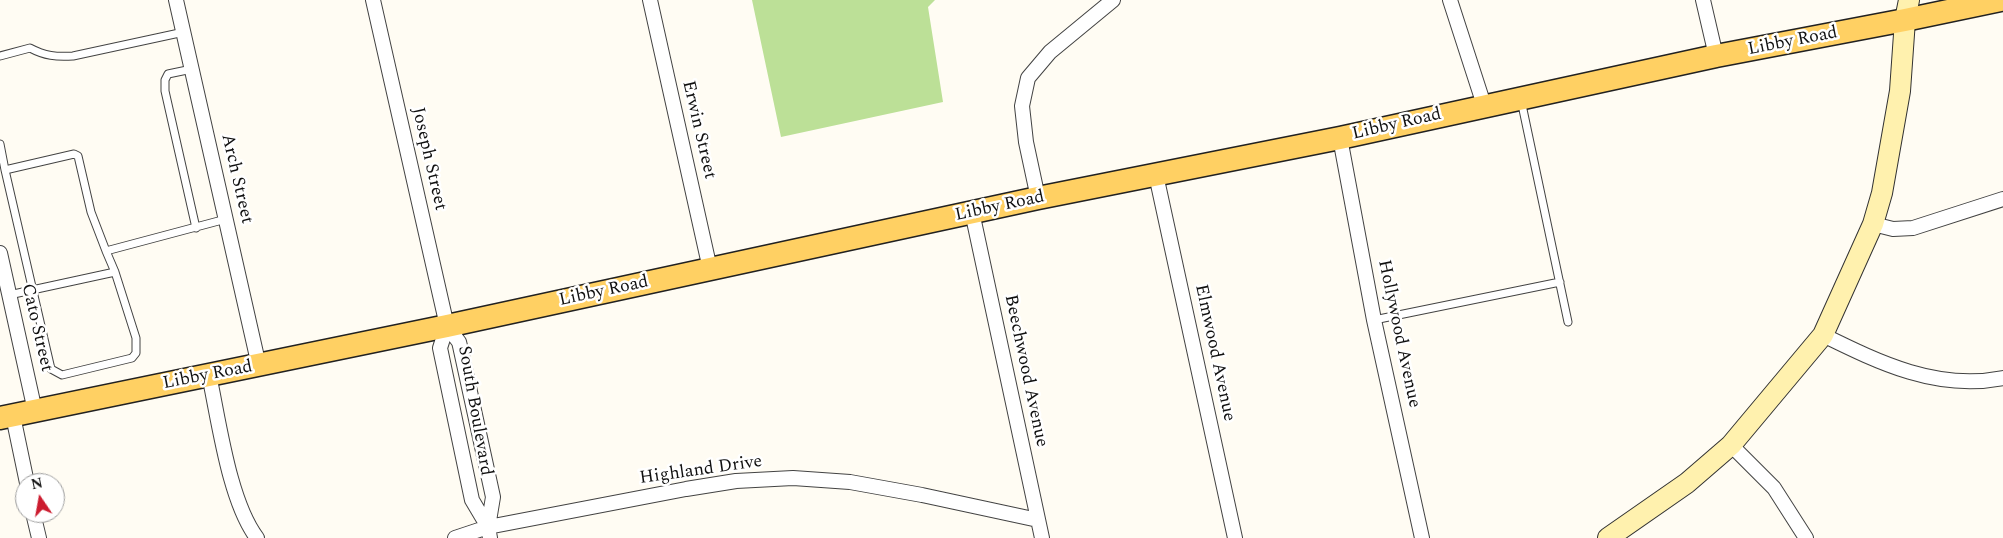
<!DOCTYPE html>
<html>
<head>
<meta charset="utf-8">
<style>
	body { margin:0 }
	#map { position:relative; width:2003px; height:538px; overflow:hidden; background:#fffcf3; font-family:Spectral,serif }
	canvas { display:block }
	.north { position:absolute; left:15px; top:473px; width:50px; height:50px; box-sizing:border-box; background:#fff; border:1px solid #9f9f9f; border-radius:50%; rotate:348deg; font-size:14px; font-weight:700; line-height:20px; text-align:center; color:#101010 }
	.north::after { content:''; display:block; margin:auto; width:18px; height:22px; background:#cc1c2f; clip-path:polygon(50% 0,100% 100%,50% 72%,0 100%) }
</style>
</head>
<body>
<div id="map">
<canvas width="2003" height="538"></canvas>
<div class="north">N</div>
</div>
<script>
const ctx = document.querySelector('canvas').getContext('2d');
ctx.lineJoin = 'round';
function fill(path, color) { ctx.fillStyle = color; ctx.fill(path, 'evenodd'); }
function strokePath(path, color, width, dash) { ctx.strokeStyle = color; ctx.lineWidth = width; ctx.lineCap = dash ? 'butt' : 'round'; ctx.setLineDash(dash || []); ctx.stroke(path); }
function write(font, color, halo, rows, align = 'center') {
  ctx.font = font + ' Spectral,serif'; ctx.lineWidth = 5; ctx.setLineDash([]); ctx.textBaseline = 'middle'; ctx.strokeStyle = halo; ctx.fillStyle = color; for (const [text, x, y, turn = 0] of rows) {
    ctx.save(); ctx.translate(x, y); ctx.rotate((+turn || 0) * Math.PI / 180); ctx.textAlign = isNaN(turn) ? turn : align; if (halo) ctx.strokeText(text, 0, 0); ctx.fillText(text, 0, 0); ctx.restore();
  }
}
fill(new Path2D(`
	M752,0H935L928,7L943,102L781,137Z`), '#bce097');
const lane = new Path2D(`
	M0,56L30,48C45,56 56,57 73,56L184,32
	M192,69L168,74L165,80V91L196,228
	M1521,100L1568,322
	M0,144L5,170L74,154L78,156L91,212L106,251
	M5,170L51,369L62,375L132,358L136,353V338L115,272
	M9,295L115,272L106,251L226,219
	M1374,320L1560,282`);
const street = new Path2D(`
	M176,0L259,366
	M373,0L447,326L459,342L460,346L493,497L488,527
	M650,0L710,269
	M1450,0L1484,105
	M1703,0L1716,56
	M1340,138L1374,320L1422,538
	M1156,175L1235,538
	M1038,198L1026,142L1022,106L1028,78L1050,52L1113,0
	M972,212L1042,538
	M1873,224L1893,229L1913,228L2003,199
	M0,253L35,411
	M447,326L440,348L472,500L488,527L490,538
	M1823,335C1880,363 1937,391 2003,378
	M209,375C219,421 229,501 257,538
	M13,416L27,483
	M1731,445L1774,488L1806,538
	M33,513L39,538
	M455,538L488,527L686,489L736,481L793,478L850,482L922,495L1038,520`);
const secondary = new Path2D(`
	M1608,538L1687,483L1731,445L1823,335L1873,224L1882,193L1900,91L1905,20L1909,0`);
const primary = new Path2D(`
	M0,418L447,326L1038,198L1340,138L1716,56L1905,20L2001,0`);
strokePath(lane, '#434343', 9);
strokePath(street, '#434343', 16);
strokePath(secondary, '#323232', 22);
strokePath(primary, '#212121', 25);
strokePath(lane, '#fff', 7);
strokePath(street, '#fff', 14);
strokePath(secondary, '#fff1ae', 20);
strokePath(primary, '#ffd063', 22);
write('18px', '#101010', '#fff', [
	["Libby Road",1793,42,-11],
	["Libby Road",1397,125,-13],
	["Erwin Street",698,130,77],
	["Joseph Street",428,159,77],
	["Arch Street",236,179,77],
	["Libby Road",1000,207,-12],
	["Libby Road",604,292,-12],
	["Cato Street",36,328,77],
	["Hollywood Avenue",1398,334,78],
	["Elmwood Avenue",1214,353,78],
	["Beechwood Avenue",1025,371,78],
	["Libby Road",208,376,-11],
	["South Boulevard",474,411,80],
	["Highland Drive",701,471,-8]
]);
</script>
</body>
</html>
